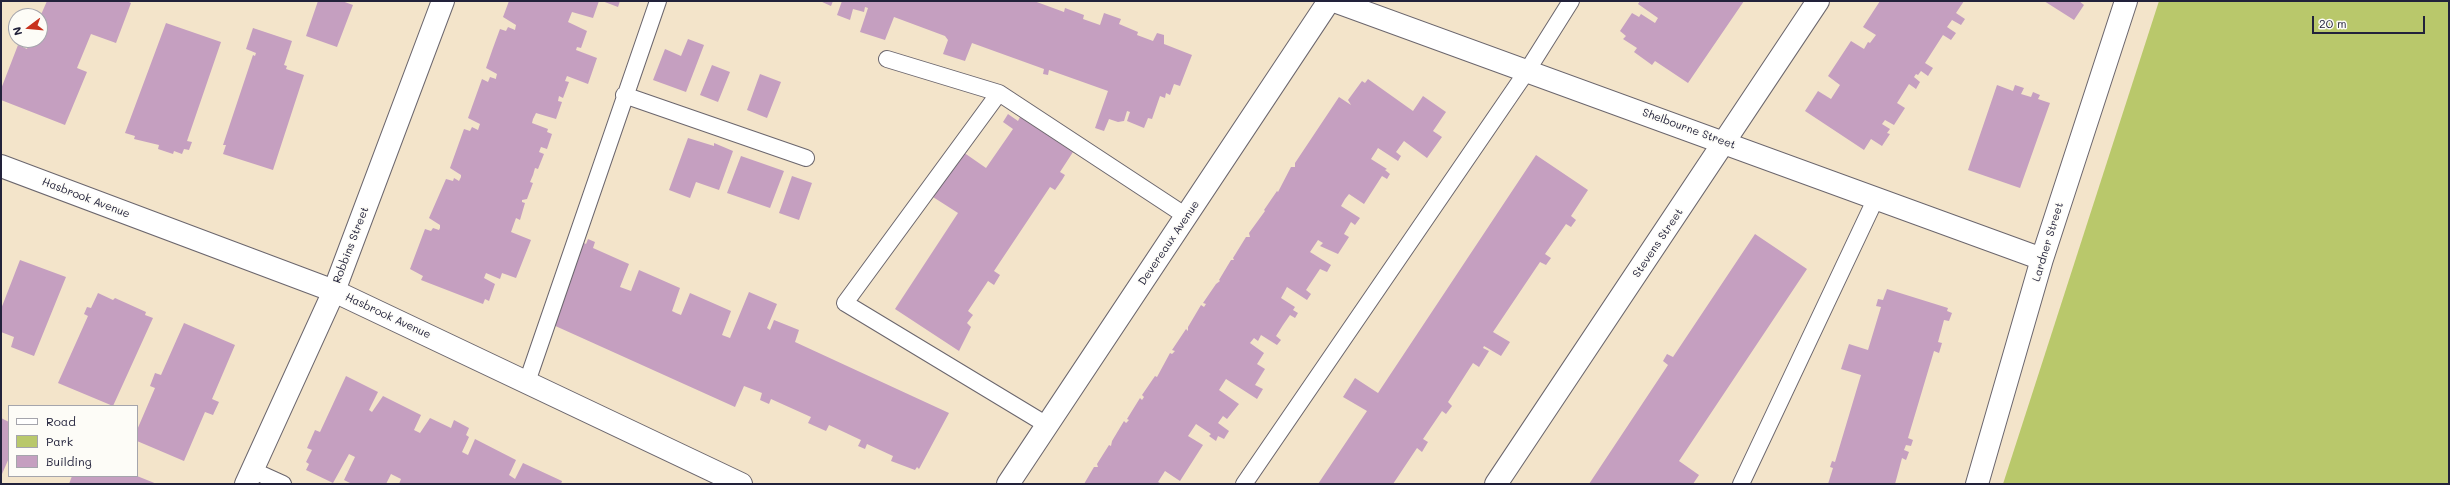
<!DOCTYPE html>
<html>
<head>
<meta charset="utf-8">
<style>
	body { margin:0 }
	#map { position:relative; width:2450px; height:485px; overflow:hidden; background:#f3e4ca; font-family:Mali,sans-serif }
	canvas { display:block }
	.frame { position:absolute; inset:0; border:2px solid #22223b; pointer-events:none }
	.legend { position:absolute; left:8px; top:405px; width:130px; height:72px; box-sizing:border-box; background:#fdfcf7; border:1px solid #a5a5ac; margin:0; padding:5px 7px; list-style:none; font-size:12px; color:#22223b }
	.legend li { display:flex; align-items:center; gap:8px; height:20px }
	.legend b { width:20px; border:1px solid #a5a5ac }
	.north { position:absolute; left:8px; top:8px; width:40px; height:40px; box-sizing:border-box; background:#fdfcf7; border:1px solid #a5a5ac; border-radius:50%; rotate:254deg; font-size:11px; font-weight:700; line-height:16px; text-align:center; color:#22223b }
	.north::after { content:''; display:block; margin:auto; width:14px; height:18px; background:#c8321e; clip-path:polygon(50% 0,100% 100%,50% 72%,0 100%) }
	.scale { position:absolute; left:2312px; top:16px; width:113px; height:18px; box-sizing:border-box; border:2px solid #22223b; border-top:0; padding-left:5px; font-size:12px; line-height:14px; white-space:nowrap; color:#22223b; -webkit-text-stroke:3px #fdfcf7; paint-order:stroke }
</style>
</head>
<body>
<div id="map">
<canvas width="2450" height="485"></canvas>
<div class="frame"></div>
<ul class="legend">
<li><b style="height:5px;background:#fff"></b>Road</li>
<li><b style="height:11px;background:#b9c86b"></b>Park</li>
<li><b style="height:11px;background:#c59fc0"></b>Building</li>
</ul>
<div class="north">N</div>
<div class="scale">20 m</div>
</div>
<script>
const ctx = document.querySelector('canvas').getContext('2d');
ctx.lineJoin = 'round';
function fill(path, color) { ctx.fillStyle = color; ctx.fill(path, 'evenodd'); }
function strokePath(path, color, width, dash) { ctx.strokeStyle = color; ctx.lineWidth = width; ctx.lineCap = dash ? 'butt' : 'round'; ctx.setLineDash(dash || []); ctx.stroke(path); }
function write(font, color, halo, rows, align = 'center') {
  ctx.font = font + ' Mali,sans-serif'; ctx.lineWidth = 3; ctx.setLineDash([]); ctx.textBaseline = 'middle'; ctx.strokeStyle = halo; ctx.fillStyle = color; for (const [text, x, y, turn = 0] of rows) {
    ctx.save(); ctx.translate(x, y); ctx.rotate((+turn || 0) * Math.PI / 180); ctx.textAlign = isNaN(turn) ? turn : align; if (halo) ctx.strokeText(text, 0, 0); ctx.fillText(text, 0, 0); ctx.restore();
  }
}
fill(new Path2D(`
	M2159,1H2449V484H2003Z`), '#b9c86b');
fill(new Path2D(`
	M47,1H127L131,3L116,43L91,34L77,68L87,72L65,125L1,100V89L18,45L27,49L30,40H40V17Z
	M318,1H342L353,5L337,47L306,36Z
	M509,1H599L593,18L572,12L568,22L587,31L581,48L577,47L576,50L597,58L588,84L567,76L565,81L569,82L563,98L559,96L558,101L562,102L556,119L536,113L533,119L532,123L548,129L547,132L552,134L547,149L541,147L539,152L544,154L538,169L535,168L533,175L530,182L533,183L527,199L522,200V202L525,203L520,220L516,218L511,232L531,240L516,278L502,273L500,279L486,273L484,278L495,284L489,301L485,299L483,304L421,280L423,276L410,269L425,229L431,231L433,228L439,230L440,228V225L429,218L446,179L453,181L454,178L459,181L461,177V175L450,168L464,129L470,131L472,127L478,130L480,124L468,118L482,79L488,82L490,77L496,79V78L497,74L486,68L493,48L500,29L506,31L508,27L515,30L516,25L503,17Z
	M602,1H620L618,7Z
	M820,1H833L831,6Z
	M842,1H1034L1064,12L1065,8L1084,15L1083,19L1100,25L1104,13L1121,19L1119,24L1138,32L1137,35L1153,41L1157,33L1164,35V44L1192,55L1180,86L1174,84L1170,95L1166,93L1165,98L1160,96L1152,119L1148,118L1144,128L1127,121L1130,112L1127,111L1124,121L1118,122L1109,119L1104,131L1095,128L1108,91L1049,70L1048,75L1043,74L1044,69L972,43L965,61L943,54L948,40L945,36L894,17L885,40L860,32L868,8L865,7L864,12L853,9L850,20L837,15Z
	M1640,1H1744L1688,83L1655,61L1652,65L1634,52L1637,48L1623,39L1626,36L1620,31L1632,13L1639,17L1641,14L1655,23L1658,18L1638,4Z
	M1880,1H1964L1956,13L1965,19L1961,25L1952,20L1947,27L1956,33L1951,40L1943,35L1925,63L1933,68L1928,76L1921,71L1918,75L1916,74L1914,77L1920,82L1916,89L1909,84L1897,103L1905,108L1894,125L1885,120L1882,124L1890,129L1887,133L1890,134L1882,146L1871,139L1864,150L1805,111L1818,91L1831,99L1840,85L1828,76L1851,41L1864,49L1868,42L1870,43L1876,35L1863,27Z
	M2044,1H2079L2084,5L2074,20Z
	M166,23L221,42L187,141L192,142L189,150L184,149L182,154L174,151L173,154L158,149L159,145L134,139L135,136L125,133Z
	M253,28L292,41L284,65L287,66L286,69L304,75L273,170L223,154L226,145H223L253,55L255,56L256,53L246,49Z
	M688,39L704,45L686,92L653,80L665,49L681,56Z
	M712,65L730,72L718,102L700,95Z
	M760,74L781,82L767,118L747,110Z
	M1368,79L1413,111L1423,96L1446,112L1433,131L1442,137L1427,158L1404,141L1396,152L1401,156L1398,161L1378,148L1371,159L1387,169L1385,170L1390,174L1387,179L1382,176L1364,204L1349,194L1345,199L1341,206L1360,218L1355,225L1351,222L1344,234L1349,237L1338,254L1320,246L1323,243L1318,240L1310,252L1331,265L1327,272L1320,269L1306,290L1311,294L1307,300L1287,287L1281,298L1295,307L1293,310L1298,313L1295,318L1290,315L1283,325L1276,336L1281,340L1277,345L1261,335L1258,341L1254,338L1250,343L1264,353L1257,364L1265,369L1255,385L1263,389L1257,399L1226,379L1219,390L1239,404L1227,419L1223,416L1218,423L1229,431L1224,439L1218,436L1216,441L1209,436L1211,434L1196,424L1188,436L1203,445L1180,481L1165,471L1158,482L1162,484H1084L1094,467H1098L1097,464L1109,445L1111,446L1112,441L1124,421L1126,423L1129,420L1127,419L1140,398L1142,400L1144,397L1142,395L1155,376L1157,377L1170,353L1172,354L1175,351L1172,350L1186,329L1188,331V327L1201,305L1204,307L1206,304L1203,303L1216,284L1220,281L1219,280L1231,260H1234L1233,258L1246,237H1250L1249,233L1265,211L1264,210L1277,191L1278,192L1291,167H1295V163L1339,97L1351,105L1348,100L1362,81L1365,83Z
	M1997,85L2013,91L2015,85L2024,88L2021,94L2031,97L2033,92L2040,95L2038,99L2050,103L2020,188L1968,170Z
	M1008,114L1018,121L1020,117L1073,152L1060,172L1065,175L1062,180L1055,190L1050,187L994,271L1000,275L994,285L988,281L968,311L973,315L967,323L971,327L959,351L895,309L958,213L933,197L963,152L986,168L1013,129L1003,122Z
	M688,138L714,146V143L733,151L719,190L696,182L690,198L669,190Z
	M1536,155L1588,190L1571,216L1576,220L1571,227L1566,224L1545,254L1551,258L1546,265L1540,262L1493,332L1510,342L1501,356L1484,346L1483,348L1489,351L1479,367L1473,363L1448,402L1452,406L1446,414L1442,411L1423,439L1428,442L1422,452L1417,448L1393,484H1318L1367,411L1343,397L1355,378L1378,393Z
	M741,156L784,171L770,208L727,193Z
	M792,176L812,183L799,220L779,213Z
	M1755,234L1807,269L1679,461L1699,475L1693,484H1589L1668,365L1663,361L1667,354L1673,357Z
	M588,239L595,242L593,248L629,264L620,287L631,291L639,270L680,288L672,311L676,313L681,315L690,293L731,311L722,335L730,338L749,292L777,304L767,328L770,330L774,320L799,330L795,342L949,413L919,469L917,467L915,470L891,461L893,456L867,444L865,449L858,446L861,440L829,425L826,431L808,423L811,417L771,399L769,404L760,400L762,393L744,386L735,407L551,324L580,241L586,244Z
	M20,260L66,277L34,356L11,347L14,337L1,332V309Z
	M1887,289L1948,308L1947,311L1952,313L1949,321L1944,320L1938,342L1942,343L1939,353L1934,351L1908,438L1913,440L1911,446L1906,445L1904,450L1909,452L1906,460L1902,458L1895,484H1828L1833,468L1830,467L1832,461L1835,462L1861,375L1841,369L1849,344L1868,350L1881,307L1876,306L1878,299L1883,300Z
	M98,293L113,300L115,298L146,312L145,315L153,318L113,406L58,383L88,316L84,314L87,307L91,308Z
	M184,323L235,345L212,399L219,402L213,415L205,412L184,461L137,441V430L155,388L150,386L155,373L161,375Z
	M346,376L378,392L369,410L372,412L383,396L421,415L414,430L420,433L430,418L451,428L454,420L469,428L466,435L469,437L462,452L468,455L475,439L516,460L509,475L515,479L523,463L562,481L561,484H399L401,479L391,474L386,484H352L344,480L355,457L349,454L333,483L306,470L309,464L306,462L312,450L307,448L315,430L320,432Z
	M1,418L9,422V458L2,474Z
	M72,476H137L157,484H69Z`), '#c59fc0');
const lane = new Path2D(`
	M887,59L999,93L1186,216
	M999,93L845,303L1047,425
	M624,95L806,158
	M527,382L658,1
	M252,470L283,484
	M1244,484L1527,71L1571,1
	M1741,484L1876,198`);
const street = new Path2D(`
	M1334,1L2042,259
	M1,166L334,291L741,484
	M1496,484L1818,1
	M1977,484L2042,259L2126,1`);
const secondary = new Path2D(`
	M246,484L334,291L443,1
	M1008,484L1329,1`);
strokePath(lane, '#6b666d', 18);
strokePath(street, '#6b666d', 24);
strokePath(secondary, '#6b666d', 24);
strokePath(lane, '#fff', 16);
strokePath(street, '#fff', 22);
strokePath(secondary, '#fff', 22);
write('11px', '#22223b', '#fdfcf7', [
	["Shelbourne Street",1689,129,20],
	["Hasbrook Avenue",86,198,21],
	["Lardner Street",2048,242,-73],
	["Devereaux Avenue",1169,243,-56],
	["Stevens Street",1658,243,-56],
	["Robbins Street",351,245,-69],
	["Hasbrook Avenue",388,316,25]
]);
</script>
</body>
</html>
